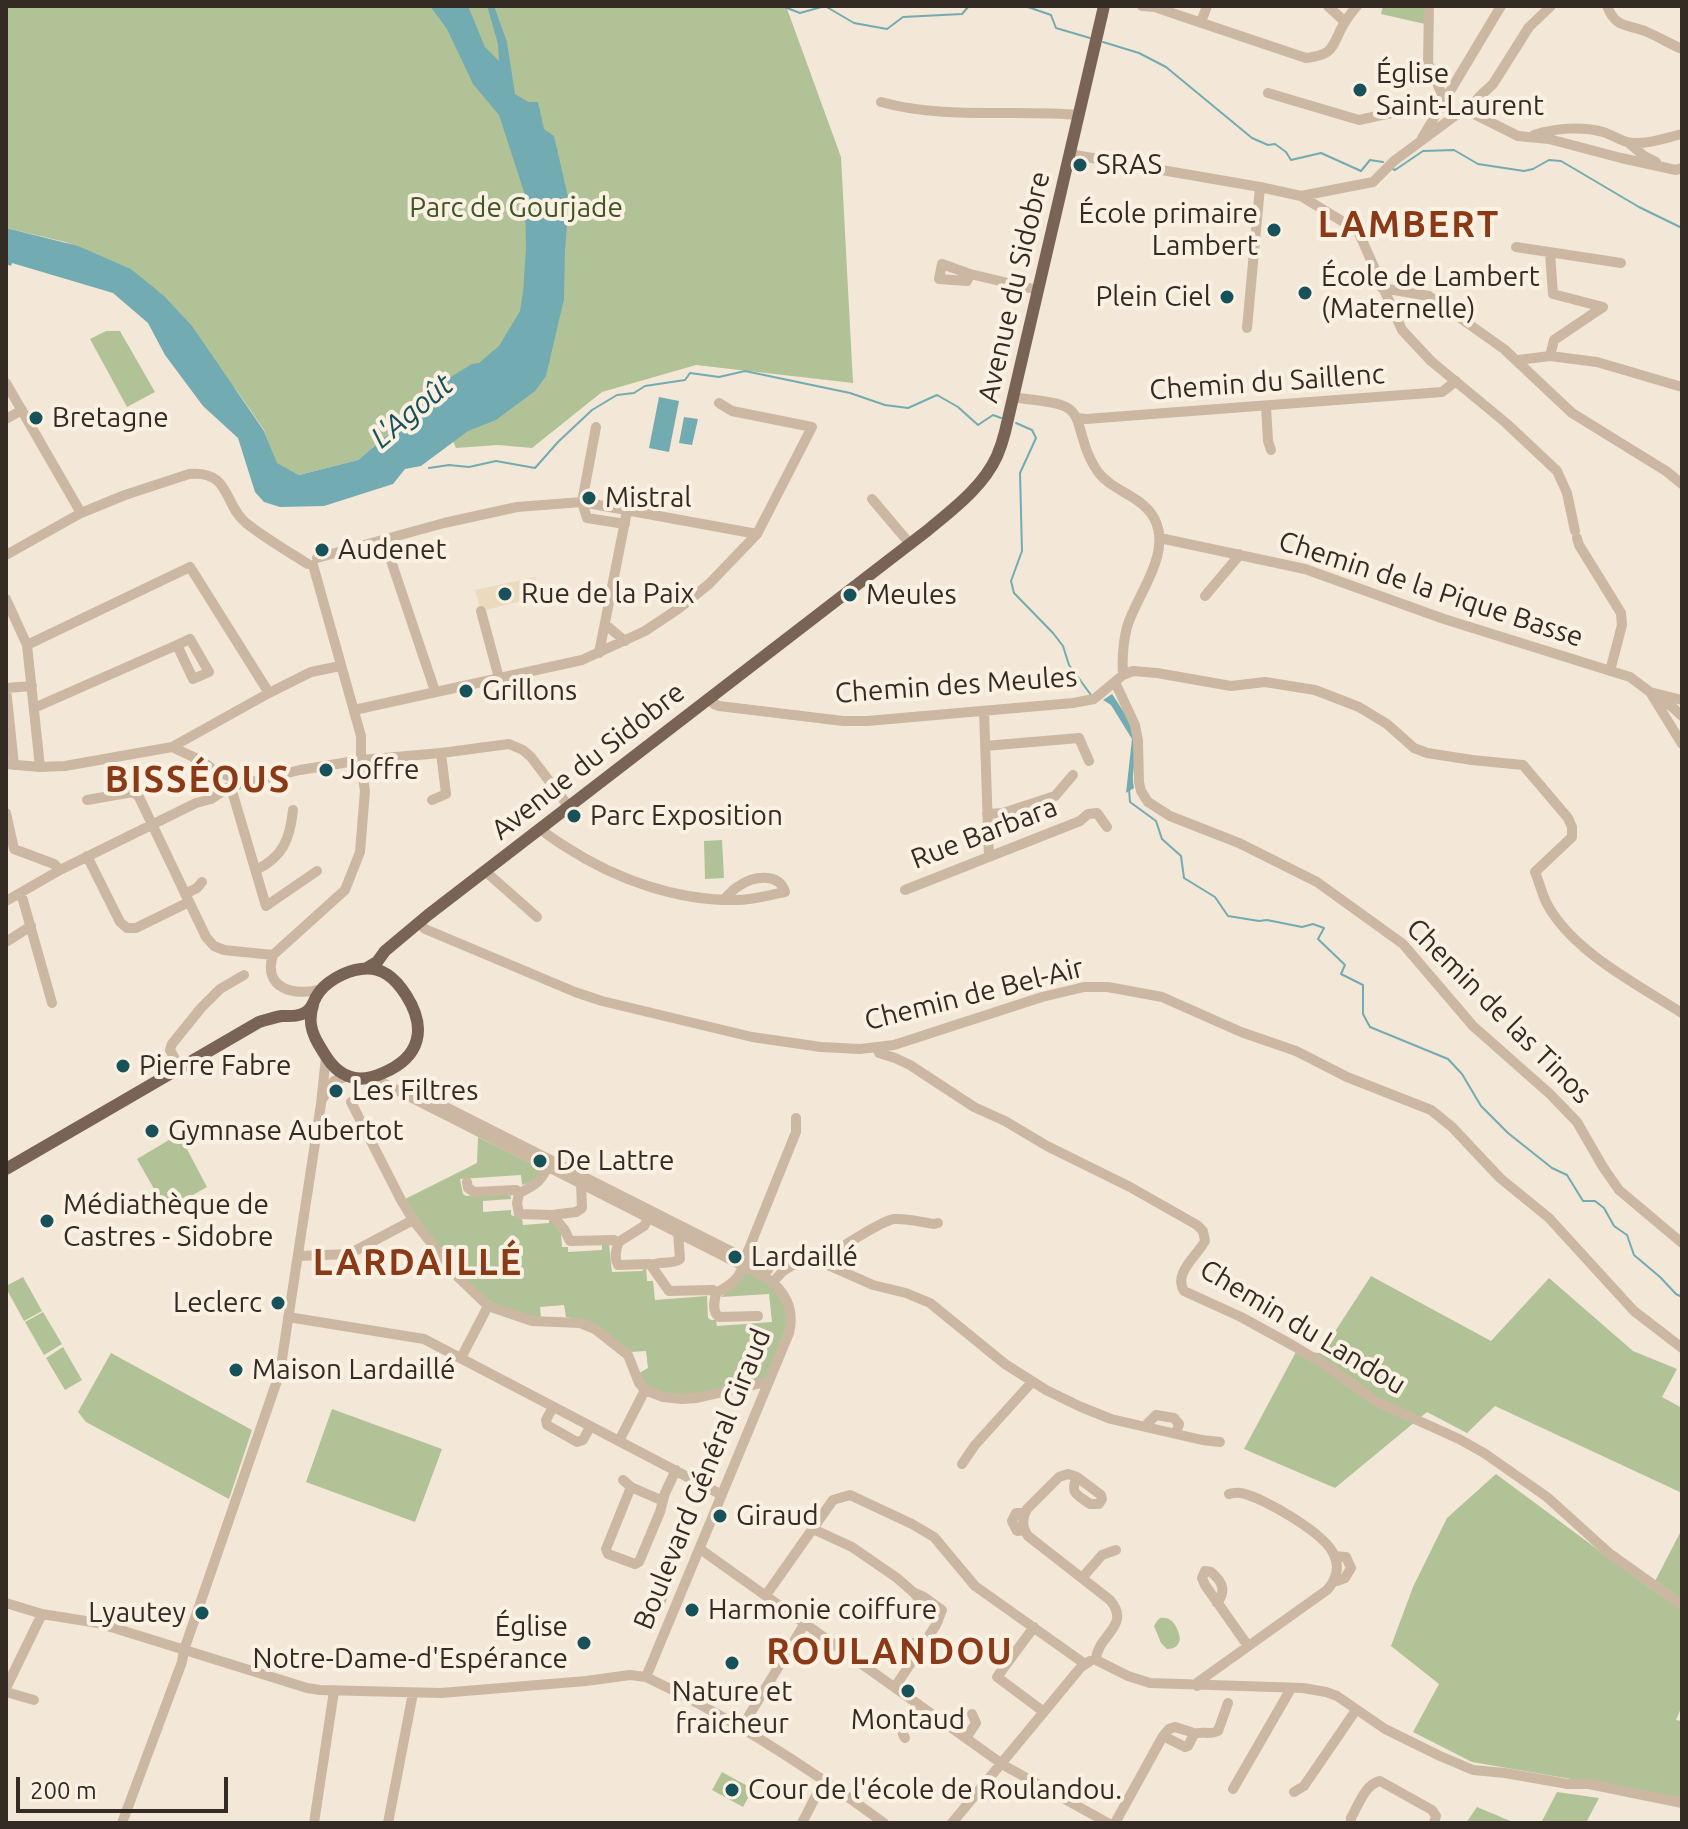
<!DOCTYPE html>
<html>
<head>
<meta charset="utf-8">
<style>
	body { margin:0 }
	#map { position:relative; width:1688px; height:1829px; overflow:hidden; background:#f3e7d7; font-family:Ubuntu,sans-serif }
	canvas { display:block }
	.frame { position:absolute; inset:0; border:8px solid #352b25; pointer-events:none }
	.scale { position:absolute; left:16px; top:1777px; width:212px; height:36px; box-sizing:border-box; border:4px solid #352b25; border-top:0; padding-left:10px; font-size:24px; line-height:28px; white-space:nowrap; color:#352b25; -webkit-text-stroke:6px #faf1e3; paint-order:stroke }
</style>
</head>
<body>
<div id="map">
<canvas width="1688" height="1829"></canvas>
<div class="frame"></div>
<div class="scale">200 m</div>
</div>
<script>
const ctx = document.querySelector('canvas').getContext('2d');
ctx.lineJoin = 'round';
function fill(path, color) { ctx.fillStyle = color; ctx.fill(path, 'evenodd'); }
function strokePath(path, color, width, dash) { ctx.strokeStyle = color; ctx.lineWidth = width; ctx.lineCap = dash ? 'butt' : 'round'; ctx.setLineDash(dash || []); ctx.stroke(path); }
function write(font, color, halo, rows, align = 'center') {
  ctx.font = font + ' Ubuntu,sans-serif'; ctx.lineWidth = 8; ctx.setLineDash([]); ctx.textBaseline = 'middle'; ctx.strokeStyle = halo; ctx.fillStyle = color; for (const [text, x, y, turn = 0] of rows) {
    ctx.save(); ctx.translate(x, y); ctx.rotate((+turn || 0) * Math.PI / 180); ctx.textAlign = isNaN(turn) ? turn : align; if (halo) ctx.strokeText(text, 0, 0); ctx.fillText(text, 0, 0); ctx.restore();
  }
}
fill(new Path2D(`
	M6,6H786L841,157L853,383L696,365L602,392L532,448L498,445L456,448L432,394L397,427L358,460L299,475L276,463L264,430L237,391L131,269L65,242L6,228Z
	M1383,6H1425V24L1381,14Z
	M106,331H120L155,392L127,407L90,339Z
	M722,840L724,878L705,879L704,841Z
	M179,1134L207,1187L166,1210L137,1159Z
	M478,1137L542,1169C539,1178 531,1183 522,1185L521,1175L460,1179L463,1194L466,1196L510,1192L511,1199L483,1201V1212L511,1210V1215L522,1219L523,1225L549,1223V1217L561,1233L562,1247H568V1252L602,1250V1245H609L612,1272L642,1271L646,1267L647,1281H653L655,1300L707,1296L708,1318L711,1320H716L717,1326L772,1322L769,1294L721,1297L738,1282L746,1270L771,1284L787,1309L786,1327L767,1379L704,1394H668L647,1387L639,1373L648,1368L646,1351L630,1352L588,1321L566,1317L564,1305L540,1307L541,1318C527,1315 512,1312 499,1306C468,1293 423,1228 405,1199L477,1163Z
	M1371,1276L1491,1341L1549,1278L1633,1351L1677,1369L1662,1397L1682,1408V1493L1495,1406L1467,1433L1427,1412L1335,1488L1244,1449L1296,1352L1321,1353Z
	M23,1277L42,1311L24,1321L6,1288V1286Z
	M43,1312L62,1344L44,1355L25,1322Z
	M63,1347L82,1380L65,1390L46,1358Z
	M111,1353L252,1430L229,1499L86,1422L78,1412Z
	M332,1409L442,1449L415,1522L306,1482Z
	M1496,1474L1651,1589L1682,1529V1706L1676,1720L1682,1721V1798L1472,1762L1413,1732L1439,1684L1391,1646L1413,1587L1447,1518Z
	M666,1573L675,1576L665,1604L655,1600Z
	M1160,1618C1173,1616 1178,1628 1180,1639C1178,1646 1175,1649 1167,1649L1161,1643L1154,1626L1157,1621Z
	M722,1772L753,1789L743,1807L712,1790Z
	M1557,1792L1599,1798L1587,1821L1592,1823H1541Z
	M1477,1807L1515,1823H1466Z`), '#b1c396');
fill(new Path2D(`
	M536,577L534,598L481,611L475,590Z`), '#ecdabc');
fill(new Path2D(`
	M430,6H468L485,47L499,61L498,44L488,9V6H494L507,42L515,94L528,102H538L544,129L554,136L569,201L565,251L564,299L546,376L535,391L496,420L468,431L421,466L405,469L393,484L324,506L280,507L264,502L255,492L238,438L203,406L165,355L148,323L113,293L12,263L11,266L6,264V228L78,246L131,269L164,296L192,326L264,431L277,463L299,475L358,460L397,427L449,378L472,364L479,363L499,346L520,311L523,292L526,248L525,195L499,115L473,84L447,29Z
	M659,397L679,401L669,452L649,448Z
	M684,417L698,419L692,445L679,443Z
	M1112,694C1120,706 1135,727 1136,742C1138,758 1130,772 1134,788L1126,793L1132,739L1111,705L1103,700Z`), '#73abb2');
strokePath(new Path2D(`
	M782,6L800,13L825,6L854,23L887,29L903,17L962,14L969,6
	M1025,6L1051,15L1056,28L1090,38
	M1103,42L1139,53L1166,67L1252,138L1268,145L1275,144L1286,152L1291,160L1321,153L1361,171L1370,160L1383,162
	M1393,169L1395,170L1423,151L1454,150L1478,164L1524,171L1533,169L1549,160L1561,161L1639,207L1682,228
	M1016,423L1032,430L1036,438L1020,473L1022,551L1011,581L1014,593L1053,633L1063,646L1069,665L1091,695
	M429,468L449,465L469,467L496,461L535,468L558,442L592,410L617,395L634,393L645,386L685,380L690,373L719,377L745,371L850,393L885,405L908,408L937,395L958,407L978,425L993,415L1001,418
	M1129,789L1130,802L1156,821L1162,839L1181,856L1184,878L1215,897L1228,916L1259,921L1267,920L1302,927L1313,924L1324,928L1318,939L1345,965L1341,974L1363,985V1014L1370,1027L1448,1059L1462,1074L1481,1106L1508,1133L1552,1168L1567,1175L1583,1201H1595L1604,1208L1614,1226L1627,1235L1634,1255L1660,1277L1676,1294L1682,1297`), '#73abb2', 2);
strokePath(new Path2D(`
	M1142,6L1155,7L1178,15L1306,58C1331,55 1331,50 1341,29C1345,21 1351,13 1357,6
	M1328,6L1345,22
	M1429,6L1428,63L1444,99
	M1607,6C1616,29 1628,24 1647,32C1659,37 1670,44 1682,49
	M1201,22L1207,6
	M1268,93L1359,120L1405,110L1439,109
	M881,102C945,120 1013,109 1079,115
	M1468,111L1479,97L1493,84L1529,27L1551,6
	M1534,135C1554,128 1583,126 1603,132C1613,135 1622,142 1632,143C1650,144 1665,138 1682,134
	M1422,138L1501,6
	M1629,143L1644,156L1656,162
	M1069,154L1260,187L1301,196L1373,182L1394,161L1456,115L1468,111L1518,136L1549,139L1621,158L1676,170L1682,168
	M1301,196L1358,231L1402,330L1431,361L1506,423L1557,471L1567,493L1575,531
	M1516,247L1621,263
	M1550,253L1553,294L1603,307L1554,340L1550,356
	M970,274L967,281L939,279L942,264L970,274L1038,290
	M1382,288L1429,296L1504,349L1572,413L1666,471L1682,484
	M1247,328L1260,187
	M1518,360L1550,356L1597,362L1682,387
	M6,383L81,513
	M1266,406L1268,441L1271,450
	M1078,418L1086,419L1442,392L1456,381
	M6,419L22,410
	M596,427L582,502L587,518L625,524
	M872,499L910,544
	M1160,538L1305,569L1444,619L1630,677L1650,692L1682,700
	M1577,538L1579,545L1621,613L1622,625L1610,671
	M384,540L435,691
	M6,555L81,513L125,495L189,474C231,470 223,504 246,523C265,538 287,551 308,564
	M317,558L444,523L517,507L582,502L757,534
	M313,565L361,736V764L365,791L360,852L345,890L273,955C262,989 295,997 322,989
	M1205,596L1237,558L1239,554
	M6,599L27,645L40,767
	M481,611L499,678
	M606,625L625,641
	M190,639L209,672L193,679L177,645Z
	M27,645L190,567L269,693
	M599,653L627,511
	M1123,675L1133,671L1157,673L1231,686L1265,682L1315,690L1359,707L1387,724L1414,748L1427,753L1472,760L1523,765L1568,818L1572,827V837L1535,872C1539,882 1542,893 1546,902C1571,951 1637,984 1682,1013
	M1115,682L1135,725L1138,741L1139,782L1141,791L1148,802L1170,816L1239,843L1317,882L1403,944L1473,1026L1550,1094L1577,1122L1603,1167L1619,1190L1682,1243
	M1650,692L1682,744
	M709,698L714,704L719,706L843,721H867L1073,703L1094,699L1123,675C1122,659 1123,643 1127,627C1137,594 1173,553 1154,518C1141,495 1113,492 1098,472C1091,462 1086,450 1083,439C1078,424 1078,410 1061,405C1046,400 1029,400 1013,397
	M1658,698L1671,706L1682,716
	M34,708L177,645
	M354,710L582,660L645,631L678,609L709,584L757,534L812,427L732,411L719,403
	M984,711L989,857
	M985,746L1079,738L1089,761
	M172,747L202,761L215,771L237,779L250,781
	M6,764L40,767L65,766L172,747L269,693L311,672L340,666
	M14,765L6,688L32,686
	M194,765L202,769L212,781
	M228,788L232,791L266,906L317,871
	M87,800L133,792L139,797L206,937L214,946L224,950L273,955
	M432,800L446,794L441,753
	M6,813L14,849L54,864L60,870
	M987,814L1003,813L1055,796L1073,775
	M541,829C548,836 557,841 566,847C615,879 677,901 736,900C753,900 769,895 785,892C779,872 753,876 739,886C733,889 728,895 724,900
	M87,856L120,922L127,928H136L189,902
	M256,870C283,857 290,839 293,810
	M485,871L537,917
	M905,890L1080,821L1088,814L1097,813L1107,827
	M20,893L23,900L52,1003
	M185,894L197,888L202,882
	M6,901L60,870L196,803L211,799L229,787L300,770L361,760L441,753L509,744L523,750L531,757L569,807
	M419,923L425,929L575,992L602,1001L752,1037L821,1047L860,1049L894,1045L1042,997L1084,987H1108L1162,997L1241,1032L1296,1051L1347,1077L1431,1110L1452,1127L1500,1178L1549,1218L1634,1311L1682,1348
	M6,942L31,926
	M877,1047L879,1053L895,1058L910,1065L974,1107L1005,1121L1047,1146L1130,1187L1197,1225L1203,1231L1205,1241C1197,1256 1173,1273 1184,1291L1241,1317L1292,1345L1324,1364L1377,1402L1459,1439L1484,1453L1547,1497L1609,1553L1682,1605
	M180,1068L170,1050L172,1044L201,1008L220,989L244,975
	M369,1078L379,1081L765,1277C785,1290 795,1309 789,1333L646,1677
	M404,1086L768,1270
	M323,1098L334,1081L348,1076
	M351,1102L401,1200L413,1220L458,1277L488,1306L532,1321L580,1323L595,1329L628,1355L639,1383L645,1390L663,1397L682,1399L697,1398L762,1383L767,1385
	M467,1182L468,1188L474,1192L516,1190L519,1194L517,1203L519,1214L552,1215L564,1229L570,1241L614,1240L618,1244C616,1251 614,1258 618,1265L650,1264L669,1291L713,1290L716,1294C714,1302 712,1312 719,1317L758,1316
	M519,1193C537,1185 542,1180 550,1162
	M552,1215L576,1212L582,1208L581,1184
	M617,1243L644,1226L651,1214
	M298,1256L349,1254L413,1220
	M823,1263C829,1253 882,1221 894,1219C906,1218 921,1222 934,1224L938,1223
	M652,1265C660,1261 672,1265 680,1259L678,1233
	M773,1282L783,1271L793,1265L809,1262L823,1263L873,1285L906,1293L930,1303L1005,1364L1046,1390L1081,1407L1111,1419L1202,1440L1220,1442
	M716,1293C739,1281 741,1275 748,1251L796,1132V1118
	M288,1317L424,1339L722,1495
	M461,1358L488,1306
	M553,1407L546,1420L547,1425L577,1442L583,1440L590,1427
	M1145,1426L1156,1415L1174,1418L1179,1424L1176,1433
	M619,1441L645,1390
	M962,1464L975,1445L1032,1382
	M1077,1477L1101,1495L1102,1499L1099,1504H1090C1078,1495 1069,1494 1077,1477L1068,1474L1059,1477L1027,1509C1022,1518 1022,1528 1028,1536L1110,1600C1132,1626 1097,1635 1096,1660
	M623,1480L631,1487L663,1501
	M631,1487L606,1549L608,1554L635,1564L639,1562L660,1512L665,1493L676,1470
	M1024,1513H1016L1012,1521L1017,1531L1025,1530
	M813,1529L852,1547L897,1578L913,1592L924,1597L942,1610L936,1625L895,1687
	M700,1549L1005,1766L1108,1823
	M1082,1578L1102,1555L1116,1550
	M1334,1579L1337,1581L1345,1578L1351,1568L1346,1557L1335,1556
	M913,1592L938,1621
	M766,1595L833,1500L850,1495L912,1524L934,1537L975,1586L1085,1664
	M6,1603L42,1614L98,1623L307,1688L320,1690L441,1693L586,1681L630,1675L646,1677C731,1717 809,1768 884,1823
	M1217,1603C1227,1591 1222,1581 1211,1572L1205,1571L1202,1578L1205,1585L1248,1646
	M1034,1627L997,1677L1044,1712
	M914,1659L905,1653L906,1650C911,1645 918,1638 925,1642
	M1096,1660L1128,1676L1150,1683L1303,1688L1326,1692L1337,1696L1385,1729L1440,1756L1473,1770L1505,1773L1568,1784H1589L1682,1803
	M1197,1686L1198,1682L1327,1590C1336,1580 1340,1567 1334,1555C1326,1534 1263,1497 1241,1493C1236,1492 1234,1493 1229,1494
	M6,1688L42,1614
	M6,1692L34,1700
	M742,1727L805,1623
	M1193,1734C1201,1731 1211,1735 1218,1731L1228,1703
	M905,1738C896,1725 910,1714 918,1704
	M966,1738L976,1723L972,1714
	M1233,1789L1289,1692L1290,1688
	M1294,1792L1304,1786L1356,1710
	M122,1823L182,1662L184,1650L280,1372L321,1104L326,1057
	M314,1823L334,1691
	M388,1823L413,1693
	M802,1823L824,1780
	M952,1823L1081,1667L1090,1661
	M1115,1823L1163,1736L1169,1729L1175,1727L1191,1732L1193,1736L1188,1746L1185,1747L1163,1736
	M1351,1823V1818C1358,1806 1365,1784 1380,1781L1432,1810L1436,1816L1434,1823`), '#ccb8a2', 10);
strokePath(new Path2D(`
	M367,968L377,962L385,951L428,915L928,530C953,509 983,487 997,456C1000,449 1003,440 1005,432L1104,6
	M6,1169L259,1022C266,1020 275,1017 282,1016C291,1016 298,1017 306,1012C312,1008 313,1003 316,997C324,982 345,971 361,969C382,966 395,978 406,995C427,1028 421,1057 383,1073C372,1078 359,1081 348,1076C334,1071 326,1057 319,1045C311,1032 308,1020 313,1005`), '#796355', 12);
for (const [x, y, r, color] of [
	[1360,90,8,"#17515a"],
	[1080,165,8,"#17515a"],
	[1274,230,8,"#17515a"],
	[1305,293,8,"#17515a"],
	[1227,297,8,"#17515a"],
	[36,418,8,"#17515a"],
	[589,498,8,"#17515a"],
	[322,550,8,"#17515a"],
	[505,594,8,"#17515a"],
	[850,595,8,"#17515a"],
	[466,691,8,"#17515a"],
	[326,770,8,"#17515a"],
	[574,816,8,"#17515a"],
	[123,1066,8,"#17515a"],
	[336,1091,8,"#17515a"],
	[152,1131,8,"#17515a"],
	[540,1161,8,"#17515a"],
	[47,1221,8,"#17515a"],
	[735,1257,8,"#17515a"],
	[278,1303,8,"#17515a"],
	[236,1370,8,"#17515a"],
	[720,1516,8,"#17515a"],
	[692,1610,8,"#17515a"],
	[202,1613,8,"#17515a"],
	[584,1643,8,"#17515a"],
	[732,1663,8,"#17515a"],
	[908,1691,8,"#17515a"],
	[732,1790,8,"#17515a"]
]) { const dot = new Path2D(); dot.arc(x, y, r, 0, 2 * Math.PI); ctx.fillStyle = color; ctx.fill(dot); strokePath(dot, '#faf1e3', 3); }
write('28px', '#352b25', '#faf1e3', [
	["Église",1376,74],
	["Saint-Laurent",1376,106],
	["SRAS",1096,165],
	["École primaire",1258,214,"right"],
	["Lambert",1258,246,"right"],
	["École de Lambert",1321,277],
	["(Maternelle)",1321,309],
	["Plein Ciel",1211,297,"right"],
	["Bretagne",52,418],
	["Mistral",605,498],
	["Audenet",338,550],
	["Rue de la Paix",521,594],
	["Meules",866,595],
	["Grillons",482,691],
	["Joffre",342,770],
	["Parc Exposition",590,816],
	["Pierre Fabre",139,1066],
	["Les Filtres",352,1091],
	["Gymnase Aubertot",168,1131],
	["De Lattre",556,1161],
	["Médiathèque de",63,1205],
	["Castres - Sidobre",63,1237],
	["Lardaillé",751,1257],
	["Leclerc",262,1303,"right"],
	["Maison Lardaillé",252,1370],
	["Giraud",736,1516],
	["Harmonie coiffure",708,1610],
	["Lyautey",186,1613,"right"],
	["Église",568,1627,"right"],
	["Notre-Dame-d'Espérance",568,1659,"right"],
	["Nature et",732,1692,"center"],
	["fraicheur",732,1724,"center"],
	["Montaud",908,1720,"center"],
	["Cour de l'école de Roulandou.",748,1790]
], 'left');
write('28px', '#415627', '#faf1e3', [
	["Parc de Gourjade",516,208]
]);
write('28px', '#352b25', '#faf1e3', [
	["Avenue du Sidobre",1014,287,-77],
	["Chemin du Saillenc",1267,382,-4],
	["Chemin de la Pique Basse",1431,589,18],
	["Chemin des Meules",956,685,-4],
	["Avenue du Sidobre",588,761,-38],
	["Rue Barbara",984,833,-21],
	["Chemin de Bel-Air",974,994,-14],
	["Chemin de las Tinos",1499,1011,45],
	["Chemin du Landou",1303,1327,31],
	["Boulevard Général Giraud",702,1479,-68]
]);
write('italic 30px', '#17515a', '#faf1e3', [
	["L'Agoût",412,411,-40]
]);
ctx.letterSpacing = '2px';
write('bold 36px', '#8b3a18', '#faf1e3', [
	["LAMBERT",1409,225],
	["BISSÉOUS",198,780],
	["LARDAILLÉ",418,1263],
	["ROULANDOU",890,1652]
]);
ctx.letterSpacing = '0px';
</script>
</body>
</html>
